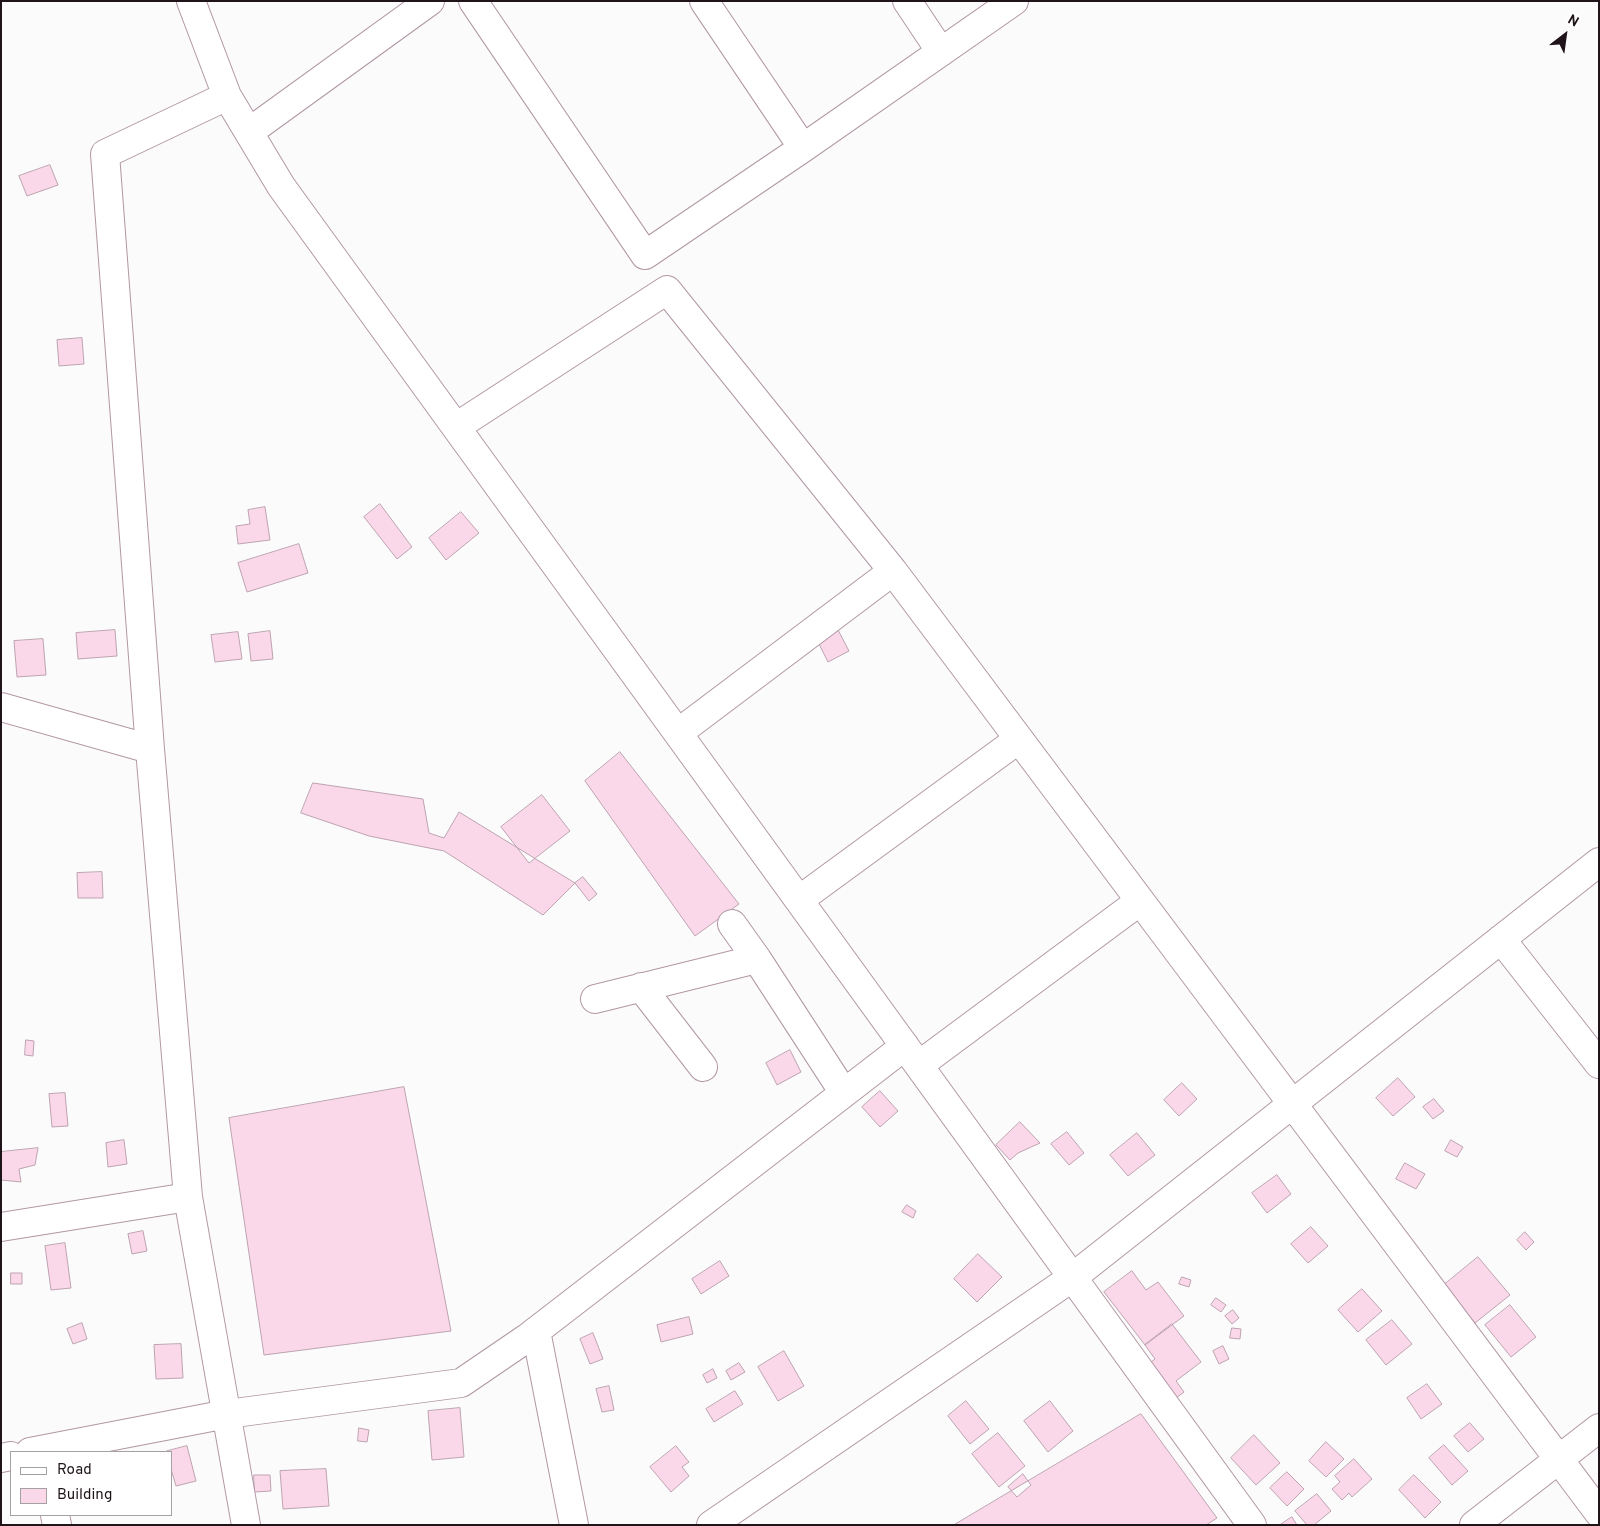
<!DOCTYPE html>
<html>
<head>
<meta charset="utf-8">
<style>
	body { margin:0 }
	#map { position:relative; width:1600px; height:1526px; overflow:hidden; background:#fbfbfb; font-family:Overpass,sans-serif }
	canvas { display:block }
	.frame { position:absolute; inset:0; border:2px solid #1e1419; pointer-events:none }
	.legend { position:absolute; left:10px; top:1451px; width:162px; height:65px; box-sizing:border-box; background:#fff; border:1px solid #a5a1a3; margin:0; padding:6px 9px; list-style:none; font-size:15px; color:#1e1419 }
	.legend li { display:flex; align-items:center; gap:10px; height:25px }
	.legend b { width:25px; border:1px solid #a5a1a3 }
	.north { position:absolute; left:1540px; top:10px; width:50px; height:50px; -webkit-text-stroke:4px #fff; paint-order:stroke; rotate:30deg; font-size:14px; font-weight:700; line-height:20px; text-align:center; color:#1e1419 }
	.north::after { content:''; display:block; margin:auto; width:18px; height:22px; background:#1e1419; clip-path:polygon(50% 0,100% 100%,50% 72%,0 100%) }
</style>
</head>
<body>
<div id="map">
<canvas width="1600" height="1526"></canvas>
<div class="frame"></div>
<ul class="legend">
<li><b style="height:6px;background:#fff"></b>Road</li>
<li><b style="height:14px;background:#fad8e9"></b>Building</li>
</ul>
<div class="north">N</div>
</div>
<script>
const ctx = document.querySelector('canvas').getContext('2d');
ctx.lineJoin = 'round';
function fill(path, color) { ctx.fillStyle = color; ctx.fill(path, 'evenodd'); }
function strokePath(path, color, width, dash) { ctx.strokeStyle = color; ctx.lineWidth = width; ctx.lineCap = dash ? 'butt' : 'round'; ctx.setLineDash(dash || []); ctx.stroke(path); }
const building = new Path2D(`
	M50,165L58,185L27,196L19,176Z
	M82,338L84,364L59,366L57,340Z
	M380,504L412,547L397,559L364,517Z
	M265,507L270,540L238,544L236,526L250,524L248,510Z
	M461,512L479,533L446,560L429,538Z
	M299,544L308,573L247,592L238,563Z
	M837,628L849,651L828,662L816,638Z
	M115,630L117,656L78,659L76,633Z
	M270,631L273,659L251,661L248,634Z
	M238,632L242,659L215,662L211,635Z
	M43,639L46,675L17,677L14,641Z
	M620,752L739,904L695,936L585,781Z
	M313,783L423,799L429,833L444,838L459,812L575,883L543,915L444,851L369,836L301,813Z
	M542,795L570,831L529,863L501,827Z
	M102,872L103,898H78L77,873Z
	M583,877L597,894L589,901L575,883Z
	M26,1040L34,1041L33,1056L25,1055Z
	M790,1050L801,1072L777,1085L766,1063Z
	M1398,1078L1415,1097L1393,1116L1376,1098Z
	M1182,1083L1197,1099L1179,1116L1164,1100Z
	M404,1087L451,1331L264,1355L229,1118Z
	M880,1091L898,1111L880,1127L862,1107Z
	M65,1093L68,1126L52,1127L49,1094Z
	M1434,1099L1444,1111L1433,1119L1423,1107Z
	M1020,1122L1040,1143L1018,1153L1010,1160L996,1145Z
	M1067,1132L1084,1153L1069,1165L1051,1144Z
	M1137,1133L1155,1155L1128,1176L1110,1155Z
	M124,1140L127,1164L108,1167L106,1143Z
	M1451,1140L1463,1147L1457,1157L1445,1151Z
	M38,1148L35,1165L19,1169L21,1182L1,1180V1152Z
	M1405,1163L1425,1174L1416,1189L1396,1179Z
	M1277,1175L1291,1194L1267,1213L1252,1193Z
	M907,1205L916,1211L913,1218L902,1212Z
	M1311,1227L1328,1246L1308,1263L1291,1244Z
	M143,1231L147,1251L132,1254L128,1234Z
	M1525,1232L1534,1242L1526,1250L1517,1240Z
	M65,1243L71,1288L51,1290L45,1246Z
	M978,1254L1002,1277L977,1302L954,1279Z
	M1478,1257L1510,1295L1475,1323L1444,1285Z
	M720,1261L729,1276L701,1294L692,1279Z
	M1132,1271L1146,1290L1158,1282L1184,1316L1145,1345L1104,1292Z
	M11,1273H22V1284H11Z
	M1182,1277L1191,1280L1189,1287L1179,1284Z
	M1362,1289L1382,1311L1358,1332L1338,1310Z
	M1216,1298L1226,1305L1221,1312L1211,1305Z
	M1510,1305L1536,1337L1511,1357L1485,1325Z
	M1233,1310L1239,1318L1232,1324L1225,1316Z
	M689,1317L693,1334L661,1342L657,1325Z
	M1392,1320L1412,1344L1386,1365L1366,1340Z
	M82,1323L87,1339L73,1344L67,1329Z
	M1172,1324L1201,1362L1176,1381L1184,1392L1172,1401L1146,1366L1155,1359L1145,1345Z
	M1232,1328L1241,1329L1240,1339L1230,1338Z
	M593,1333L603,1359L590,1364L580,1339Z
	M181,1344L183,1378L156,1379L154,1345Z
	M1223,1346L1229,1359L1219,1364L1213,1351Z
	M784,1351L804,1386L778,1401L758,1367Z
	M739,1363L745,1372L731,1380L726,1371Z
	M713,1369L717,1378L707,1383L703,1375Z
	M1427,1384L1442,1404L1421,1419L1407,1398Z
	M609,1386L614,1410L602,1412L596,1389Z
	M735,1391L743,1404L714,1422L706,1409Z
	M966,1401L989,1429L970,1444L948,1416Z
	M1050,1401L1073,1431L1048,1452L1024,1421Z
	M460,1408L464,1457L432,1460L428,1411Z
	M1141,1414L1217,1518L1206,1525H954Z
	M1470,1423L1484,1439L1468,1452L1454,1436Z
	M359,1428L369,1430L367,1442L358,1441Z
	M998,1433L1025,1466L999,1487L972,1454Z
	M1254,1435L1280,1463L1256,1485L1231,1458Z
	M1326,1442L1344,1459L1326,1477L1309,1461Z
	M1444,1445L1468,1471L1452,1485L1429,1458Z
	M187,1446L196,1481L176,1486L171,1469V1452L167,1451Z
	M676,1446L689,1462L682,1467L689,1476L671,1492L650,1467Z
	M1354,1459L1372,1479L1352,1497L1349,1493L1342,1500L1332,1489L1340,1482L1335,1476Z
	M326,1469L329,1506L283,1509L280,1471Z
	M1287,1472L1304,1489L1287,1506L1270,1488Z
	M1023,1474L1031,1485L1017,1497L1008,1487Z
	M254,1475H270L271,1491L255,1492Z
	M1414,1475L1441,1502L1425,1518L1399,1490Z
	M1317,1494L1331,1511L1314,1525H1307L1295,1511Z
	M1292,1517L1297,1525H1280Z`);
fill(building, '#fad8e9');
strokePath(building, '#bda3b0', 1);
const minor = new Path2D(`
	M191,1L227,96L281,186L1252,1525
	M473,1L645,255L803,148L1014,1
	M704,1L803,148
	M907,1L941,52
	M249,132L430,1
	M456,427L667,290L893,571L1599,1513
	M1,707L150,749
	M678,733L893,571
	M799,900L1019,739
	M732,924L757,959L844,1093
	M1501,939L1599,1064
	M641,987L703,1067
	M595,999L757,959
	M919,1065L1140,901
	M188,1197L246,1525
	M1,1227L188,1197L150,749L105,154L227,96
	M536,1331L574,1525
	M30,1452L227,1414L461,1383L527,1338L905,1046
	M1,1458L11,1456
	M55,1515L57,1525
	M711,1525L1073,1277L1599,862
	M1474,1525L1599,1428`);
strokePath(minor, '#b197a5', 30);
strokePath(minor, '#fff', 28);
</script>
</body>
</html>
